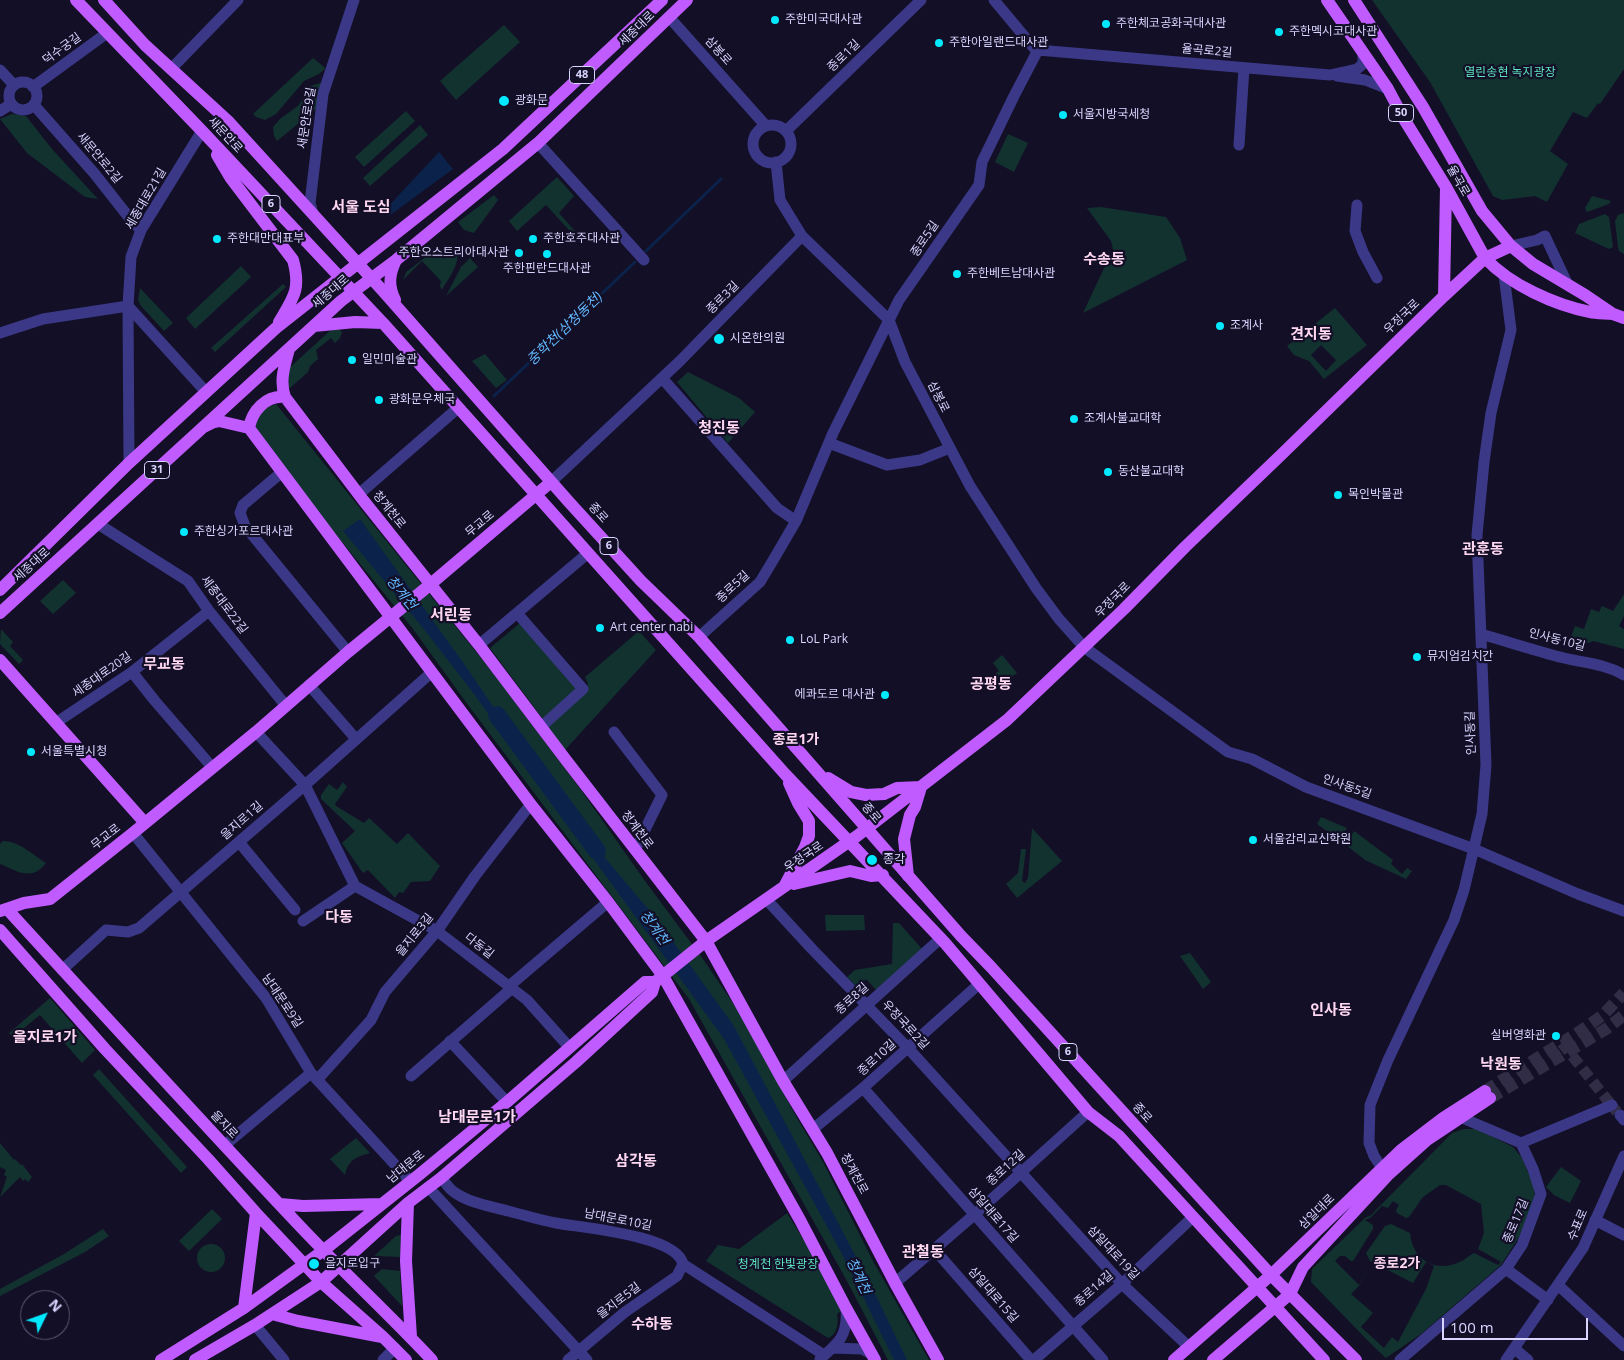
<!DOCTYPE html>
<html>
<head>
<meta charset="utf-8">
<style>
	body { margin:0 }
	#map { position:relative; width:1624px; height:1360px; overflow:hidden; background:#130f27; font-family:"Open Sans",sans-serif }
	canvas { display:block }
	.north { position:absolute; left:20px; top:1290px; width:50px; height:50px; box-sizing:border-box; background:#130f27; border:1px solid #625e7d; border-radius:50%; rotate:48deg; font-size:14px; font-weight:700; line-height:20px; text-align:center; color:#d9d5ff }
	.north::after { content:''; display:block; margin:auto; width:18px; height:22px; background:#01e9ff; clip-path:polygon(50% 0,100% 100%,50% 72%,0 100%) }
	.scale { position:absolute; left:1442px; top:1318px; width:146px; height:22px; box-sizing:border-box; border:2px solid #d9d5ff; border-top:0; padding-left:6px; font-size:15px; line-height:18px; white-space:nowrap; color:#d9d5ff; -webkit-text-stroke:4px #130f27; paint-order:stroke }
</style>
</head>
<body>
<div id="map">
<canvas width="1624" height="1360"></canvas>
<div class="north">N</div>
<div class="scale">100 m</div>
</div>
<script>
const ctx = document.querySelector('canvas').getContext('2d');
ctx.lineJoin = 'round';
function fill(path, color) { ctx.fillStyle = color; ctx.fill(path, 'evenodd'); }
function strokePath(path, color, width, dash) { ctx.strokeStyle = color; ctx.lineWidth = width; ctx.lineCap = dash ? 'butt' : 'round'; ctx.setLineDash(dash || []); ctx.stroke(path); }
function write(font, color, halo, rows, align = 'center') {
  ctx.font = font + ' "Open Sans","Noto Sans KR",sans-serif'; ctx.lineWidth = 4.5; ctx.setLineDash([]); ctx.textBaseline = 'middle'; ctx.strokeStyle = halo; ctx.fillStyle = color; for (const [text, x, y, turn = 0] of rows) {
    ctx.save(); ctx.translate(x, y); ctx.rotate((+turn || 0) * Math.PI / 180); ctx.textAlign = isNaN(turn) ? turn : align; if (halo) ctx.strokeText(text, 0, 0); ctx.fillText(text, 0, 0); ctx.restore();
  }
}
fill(new Path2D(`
	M1372,0H1624V69L1600,104L1598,103L1587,118L1573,112L1550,151L1568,164L1547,202L1535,196L1502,200L1493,196L1430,82Z
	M504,25L520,42L456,100L440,81Z
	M313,58L324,67L325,69L319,74L304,81L276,114L265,120L256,117L253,114Z
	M327,81L316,109L277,141L274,136L273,127L280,119L299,105L310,86Z
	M406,111L415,121L364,167L355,157Z
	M12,114L26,116L52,149L98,199L85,197L27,153L0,119Z
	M420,125L428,135L370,186L363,178Z
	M1008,134L1028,143L1014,172L995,162Z
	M557,177L574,196L559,213L581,238L579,241L546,205L517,231L509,221Z
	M494,195L498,200L474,233L464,230L458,222Z
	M1592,196L1611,201L1609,204L1587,212L1585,208Z
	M1101,207L1166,217L1180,238L1187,260L1083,313L1113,249L1111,241L1087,208Z
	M1624,213V254L1619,251L1618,247L1615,221L1618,215Z
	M1605,214L1609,217L1613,247L1609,249L1575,233L1579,224Z
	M456,249C462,262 448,279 442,290L440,286L441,281L422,261L403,280L406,272L435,250L444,259Z
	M470,258L478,267L446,296L461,267Z
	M241,266L251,277L195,329L186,318Z
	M283,284L286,287L215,352L211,348Z
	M140,288L173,323L164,331L141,306L138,300Z
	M1335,308L1367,345L1324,379L1309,361L1294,355L1287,346ZM1321,345L1336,360L1326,371L1311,355Z
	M333,328H338L342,332L340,338L335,343L331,338L316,350L318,359L310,366L308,372L289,389L287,370Z
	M485,354L507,380L496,388L472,361Z
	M688,372L739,398L755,412L728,443L677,382Z
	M276,404L493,673L581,790L645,881L703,959L739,1012L797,1118L823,1162L874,1263L929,1360H888L847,1281L689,999L465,701L413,629L317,511L257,431L254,422L260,409Z
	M63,580L76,593L53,614L40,601Z
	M1624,594V616L1619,626L1624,629V649L1593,641L1588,643L1571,637L1575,626L1584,629L1591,609L1599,612L1602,606L1613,611Z
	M520,623L577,688L543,719L490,648Z
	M1,629L13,642L10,646L23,660L19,664L0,644Z
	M639,631L656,650L565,750L547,727L586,690L588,684L585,677Z
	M1002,655L1017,673L992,691L985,681L999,671L993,663Z
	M343,782L347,787L335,804L336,806L364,823L369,818L397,844L408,833L440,866L430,881L411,882L403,893L399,892L395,898L368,870L363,873L342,843L355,831L321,799V795L329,784L337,790Z
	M1321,817L1347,828L1339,840L1317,824Z
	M1032,828L1062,861L1017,898L1006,884L1018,873L1021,849H1026L1022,881L1025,883L1028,878Z
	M1354,831L1393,860L1391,864L1402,874L1407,868L1412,871L1406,879L1365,860L1346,845Z
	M3,841C19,841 33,855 46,863C32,882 17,871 0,864V844Z
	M825,915H864L865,930L826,931Z
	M893,923H899L923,950L877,991L866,979L857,987L847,977L855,970L892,964Z
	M1190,953L1211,982L1203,989L1180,956Z
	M50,998L95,1050L82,1063L40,1015L13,1037L9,1033Z
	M99,1069L187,1167L181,1173L93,1075Z
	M1464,1129H1477L1513,1147L1522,1158L1529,1174L1534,1186L1535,1201L1519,1237L1501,1265L1421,1334L1386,1358L1374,1347L1311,1282L1312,1269L1366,1217L1370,1216L1452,1133ZM1440,1185H1446L1481,1204L1484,1233L1478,1249L1501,1262L1498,1265L1474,1253C1468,1256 1464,1261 1457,1263C1441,1270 1422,1265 1414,1248C1411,1243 1411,1238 1410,1233L1391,1224L1385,1226L1366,1253L1370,1261L1359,1285L1335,1261L1340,1256H1345L1351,1261H1353L1373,1229V1225L1365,1220L1370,1218L1382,1206L1388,1208L1393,1201L1399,1205L1396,1210L1397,1213L1406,1218L1409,1217L1423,1197ZM1370,1261L1413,1283L1426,1262L1434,1266L1426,1289L1398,1342L1392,1337L1384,1348L1361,1327L1373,1313L1351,1294L1359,1286Z
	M356,1138L370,1153C356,1157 348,1160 345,1175L330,1159Z
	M0,1143L14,1160L15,1159L21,1165L22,1164L32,1177L28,1182L25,1179L23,1181L20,1177L0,1197L7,1177L4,1175L6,1170L0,1167Z
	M1561,1167L1581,1181L1570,1203L1554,1195L1546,1187Z
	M212,1209L222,1219L189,1251L179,1241Z
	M787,1213L846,1308L837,1314C839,1323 837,1335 828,1338L706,1261L718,1245L739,1249Z
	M103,1229L109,1236L85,1252L0,1296V1289L64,1254Z
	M401,1235L400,1257L374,1256L396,1236Z
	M197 1258a14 14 0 1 1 28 0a14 14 0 1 1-28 0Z
	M382,1269L400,1271L402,1306L374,1276Z`), '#123230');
fill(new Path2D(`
	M439,152L453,169L389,216L384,211Z
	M360,519L467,668L554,797L659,922L734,1026L871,1285L907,1360H894L842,1254L724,1039L471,690L422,627L343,531Z`), '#0b234a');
strokePath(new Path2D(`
	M646,251L721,179
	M494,396L635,262`), '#0b234a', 3);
strokePath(new Path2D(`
	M497,715L597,851`), '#0b234a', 18);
strokePath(new Path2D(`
	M1562,1043L1617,1112`), '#312d47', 11, [11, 5.5]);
strokePath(new Path2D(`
	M1485,1091L1582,1030L1603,1015L1624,993
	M1490,1098L1606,1029L1624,1015`), '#312d47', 12, [12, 6]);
strokePath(new Path2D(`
	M994,0L1034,48L1038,50L1330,75L1357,69L1363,64V55
	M669,17L766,126
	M171,69L238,0
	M0,70L14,85
	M1337,76L1365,80L1388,89
	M9 96a14 14 0 1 1 28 0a14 14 0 1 1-28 0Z
	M33,87L107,33
	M34,105L94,173L131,220L141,230
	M0,111L11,104
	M753 144a19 19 0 1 1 38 0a19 19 0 1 1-38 0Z
	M786,131L921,0
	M538,143L644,260
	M1239,145L1244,68
	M776,162L780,200L802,236L889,320L905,362L970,486L1036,588L1059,619L1084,647L1228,752L1252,759L1306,787L1474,849L1578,894L1624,911
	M1357,205L1355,231L1363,252L1377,278
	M313,214L310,203L323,94L354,0
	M1511,246L1537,240L1545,236L1568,285
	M128,306L206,392
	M0,333L43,319L128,306
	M662,378L777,508L796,521
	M829,443L887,465L920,460L950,448
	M129,463L128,306L131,257L141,230L202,131
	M282,472L243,505L240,513L245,526L348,652
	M551,482L680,361L802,236
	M359,494L458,408
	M98,524L188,581L209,611L286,706
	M517,613L583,689L541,727
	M1481,634C1509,642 1536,651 1564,658C1584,663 1606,664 1624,675
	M699,637L760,582L775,557L796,521L833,433L899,300L979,185L982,162L1014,96L1038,50
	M479,645L587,554
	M132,672L155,701L212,767
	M309,685L356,739
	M57,722L132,672L209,611
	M256,732L305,785L355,886L437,931L527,1000L570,1048
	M614,732L662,795L635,850
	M133,833L266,998L311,1073L410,1181
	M239,842L295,910
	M766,899L812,949L908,1048L1122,1284L1189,1347
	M303,921L355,886
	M62,970L106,930L128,932L139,928L305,785L432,672
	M508,987L608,902
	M450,1041L507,1102
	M411,1076L511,989
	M317,1080L371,1020L385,992L437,931L475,876L527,809L532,806
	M783,1081L941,938
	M863,1088L1103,1360
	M1620,1115L1624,1120
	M1460,1117L1521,1143
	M813,1129L863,1088L979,984
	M1521,1143L1612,1105
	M225,1145L311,1073
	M1382,1168L1374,1156L1369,1143L1370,1105L1388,1060L1454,920L1464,890L1482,814L1486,765L1477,535L1484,462L1491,413L1511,330L1504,275
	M441,1178C445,1182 449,1189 454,1192C469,1203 490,1206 508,1211C524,1215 540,1220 556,1223C583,1228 676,1235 683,1264L824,1355
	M428,1187L587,1360
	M1595,1220L1624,1235
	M934,1249L1031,1360
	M1506,1269L1548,1300
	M895,1283L974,1215L1088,1112
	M1558,1285L1624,1346
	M255,1325L284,1360
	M832,1348L862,1349L872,1354
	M1515,1349L1528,1360
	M820,1359C840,1342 848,1335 846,1308
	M383,1360L395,1348
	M568,1360L625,1312L677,1276L683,1264
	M1034,1360L1122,1284L1193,1217
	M1400,1360L1506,1269L1522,1245L1541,1194L1533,1169L1521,1143
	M1506,1360L1583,1248L1624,1156`), '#3b3987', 11);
strokePath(new Path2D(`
	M76,0L202,131L383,323L785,774L945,943L1088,1112L1119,1136L1324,1360
	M104,0L145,45L229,122L383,291L569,502L641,581L699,637L961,936L991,967L1271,1275L1356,1360
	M1327,0L1388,89L1404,119L1446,187L1485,258C1510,285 1555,305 1590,312C1597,314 1606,313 1613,314
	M1354,0L1423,107L1482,211L1511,246L1533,264L1585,295L1613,314L1624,318
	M217,155L230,177L293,260C301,289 294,297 279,322
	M1444,296L1446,188
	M395,300C388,286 389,274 396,260
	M314,326L355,322L383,323
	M289,349C285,365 279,380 285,397L363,500L479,645L566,760L706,941L783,1081L827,1153L895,1283L938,1360
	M202,428L214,422L219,421L249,428L532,806L608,902L663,976L800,1220L846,1308L875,1360
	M249,428C252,411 266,395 285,397
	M0,590L129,463L276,328L503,149L662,0
	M0,613L341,301L396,260L538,143L687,0
	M0,660L145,823
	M828,778L851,792L866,795L884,794L897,788L921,787L915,807L910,815L904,839L908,876
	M794,884L850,871L871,876L883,875
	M785,885L805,847L809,836V821L798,803L789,783
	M7,909C103,1014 199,1119 297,1223C341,1270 388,1313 432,1360
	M0,911L24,903L50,899L133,833L256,732L348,652L426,588L551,482
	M0,930L105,1049L208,1159L256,1213L321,1282L383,1337L406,1360
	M408,1203L406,1261L411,1337
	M280,1204L303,1206L382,1204
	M244,1308L256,1213
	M272,1314L298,1321L382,1337
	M161,1360L244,1308L324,1250L420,1174L507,1102L645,982H655L706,941L857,836L1007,720L1124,609L1185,547L1282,454L1444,296L1485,258L1511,246
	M195,1360L255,1325L321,1282L408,1203L441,1178L576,1062L652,992L655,982
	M1174,1360L1271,1275L1401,1150L1443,1118L1485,1091
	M1213,1360L1290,1294L1303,1267L1389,1174L1427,1140L1490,1098`), '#c05cff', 12);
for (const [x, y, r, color] of [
	[775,20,5,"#01e9ff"],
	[1106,24,5,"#01e9ff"],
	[1279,32,5,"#01e9ff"],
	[939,43,5,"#01e9ff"],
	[504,101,6,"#01e9ff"],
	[1063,115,5,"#01e9ff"],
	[217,239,5,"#01e9ff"],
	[533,239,5,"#01e9ff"],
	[519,253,5,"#01e9ff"],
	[547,254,5,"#01e9ff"],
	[957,274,5,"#01e9ff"],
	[1220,326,5,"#01e9ff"],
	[719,339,6,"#01e9ff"],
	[352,360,5,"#01e9ff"],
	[379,400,5,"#01e9ff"],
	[1074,419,5,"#01e9ff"],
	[1108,472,5,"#01e9ff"],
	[1338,495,5,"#01e9ff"],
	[184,532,5,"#01e9ff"],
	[600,628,5,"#01e9ff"],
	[790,640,5,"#01e9ff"],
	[1417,657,5,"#01e9ff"],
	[885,695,5,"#01e9ff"],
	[31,752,5,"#01e9ff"],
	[1253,840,5,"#01e9ff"],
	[872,860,6,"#01e9ff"],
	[1556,1036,5,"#01e9ff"],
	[314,1264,6,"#01e9ff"]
]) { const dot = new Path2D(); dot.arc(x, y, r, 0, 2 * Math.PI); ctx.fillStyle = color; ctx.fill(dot); strokePath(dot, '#130f27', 2); }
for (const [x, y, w] of [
	[582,75,25],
	[1401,113,25],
	[271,204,18],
	[157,470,25],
	[609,546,18],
	[1068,1052,18]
]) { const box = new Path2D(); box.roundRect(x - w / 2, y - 8.5, w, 17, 4); ctx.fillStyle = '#130f27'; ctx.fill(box); strokePath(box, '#d9d5ff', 1); }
write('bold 11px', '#d9d5ff', null, [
	["48",582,75],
	["50",1401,113],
	["6",271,204],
	["31",157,470],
	["6",609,546],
	["6",1068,1052]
]);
write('12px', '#d9d5ff', '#130f27', [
	["주한미국대사관",785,20],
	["주한체코공화국대사관",1116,24],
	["주한멕시코대사관",1289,32],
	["주한아일랜드대사관",949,43],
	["광화문",515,101],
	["서울지방국세청",1073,115],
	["주한대만대표부",227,239],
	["주한호주대사관",543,239],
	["주한오스트리아대사관",509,253,"right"],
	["주한핀란드대사관",547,269,"center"],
	["주한베트남대사관",967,274],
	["조계사",1230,326],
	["시온한의원",730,339],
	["일민미술관",362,360],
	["광화문우체국",389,400],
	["조계사불교대학",1084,419],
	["동산불교대학",1118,472],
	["목인박물관",1348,495],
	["주한싱가포르대사관",194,532],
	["Art center nabi",610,628],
	["LoL Park",800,640],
	["뮤지엄김치간",1427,657],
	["에콰도르 대사관",875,695,"right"],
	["서울특별시청",41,752],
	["서울감리교신학원",1263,840],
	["종각",883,860],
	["실버영화관",1546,1036,"right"],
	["을지로입구",325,1264]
], 'left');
write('12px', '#d9d5ff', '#130f27', [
	["세종대로",637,29,-44],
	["덕수궁길",62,49,-36],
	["삼봉로",718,51,48],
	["율곡로2길",1207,51,5],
	["종로1길",844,56,-44],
	["새문안로9길",307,118,-81],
	["새문안로",225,135,47],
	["새문안로2길",99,158,50],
	["율곡로",1458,181,60],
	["세종대로21길",146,199,-60],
	["종로5길",925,239,-56],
	["세종대로",331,292,-41],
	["종로3길",723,298,-45],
	["우정국로",1402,317,-44],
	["삼봉로",938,397,63],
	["청계천로",389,510,51],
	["종로",598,513,48],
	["무교로",480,524,-40],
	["세종대로",32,565,-42],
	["종로5길",733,587,-43],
	["우정국로",1113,600,-45],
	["세종대로22길",224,605,53],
	["인사동10길",1557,640,14],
	["세종대로20길",102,675,-35],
	["인사동길",1471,733,-92],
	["인사동5길",1347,787,19],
	["종로",871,813,50],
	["을지로1길",242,821,-41],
	["청계천로",637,830,53],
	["무교로",106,837,-38],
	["우정국로",804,857,-34],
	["을지로3길",415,935,-51],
	["다동길",479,946,38],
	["종로8길",852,999,-42],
	["남대문로9길",282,1001,56],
	["우정국로2길",905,1025,47],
	["종로10길",877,1058,-42],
	["종로",1142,1113,48],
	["을지로",224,1125,47],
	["남대문로",406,1167,-39],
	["종로12길",1006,1168,-42],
	["청계천로",854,1174,62],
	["삼일대로",1317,1212,-44],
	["삼일대로17길",993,1215,49],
	["남대문로10길",618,1220,11],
	["종로17길",1516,1221,-67],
	["수표로",1578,1225,-67],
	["삼일대로19길",1113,1253,47],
	["종로14길",1094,1289,-41],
	["삼일대로15길",993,1295,49],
	["을지로5길",619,1301,-37]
]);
write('12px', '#5de3bf', '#130f27', [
	["열린송현 녹지광장",1510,73],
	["청계천 한빛광장",778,1265]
]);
write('italic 14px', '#63b9ff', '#130f27', [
	["중학천(삼청동천)",565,329,-44],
	["청계천",401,593,51],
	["청계천",654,928,54],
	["청계천",858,1276,65]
]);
write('bold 14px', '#ffd7f1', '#130f27', [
	["종로1가",796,740],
	["종로2가",1397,1264]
]);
write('bold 15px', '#ffd7f1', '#130f27', [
	["서울 도심",361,208],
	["수송동",1104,260],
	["견지동",1311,335],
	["청진동",719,429],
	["관훈동",1483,550],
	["서린동",451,616],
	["무교동",164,665],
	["공평동",991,685],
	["다동",339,918],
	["인사동",1331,1011],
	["을지로1가",45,1038],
	["낙원동",1501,1065],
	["남대문로1가",477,1118],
	["삼각동",636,1162],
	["관철동",923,1253],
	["수하동",652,1325]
]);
</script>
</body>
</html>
